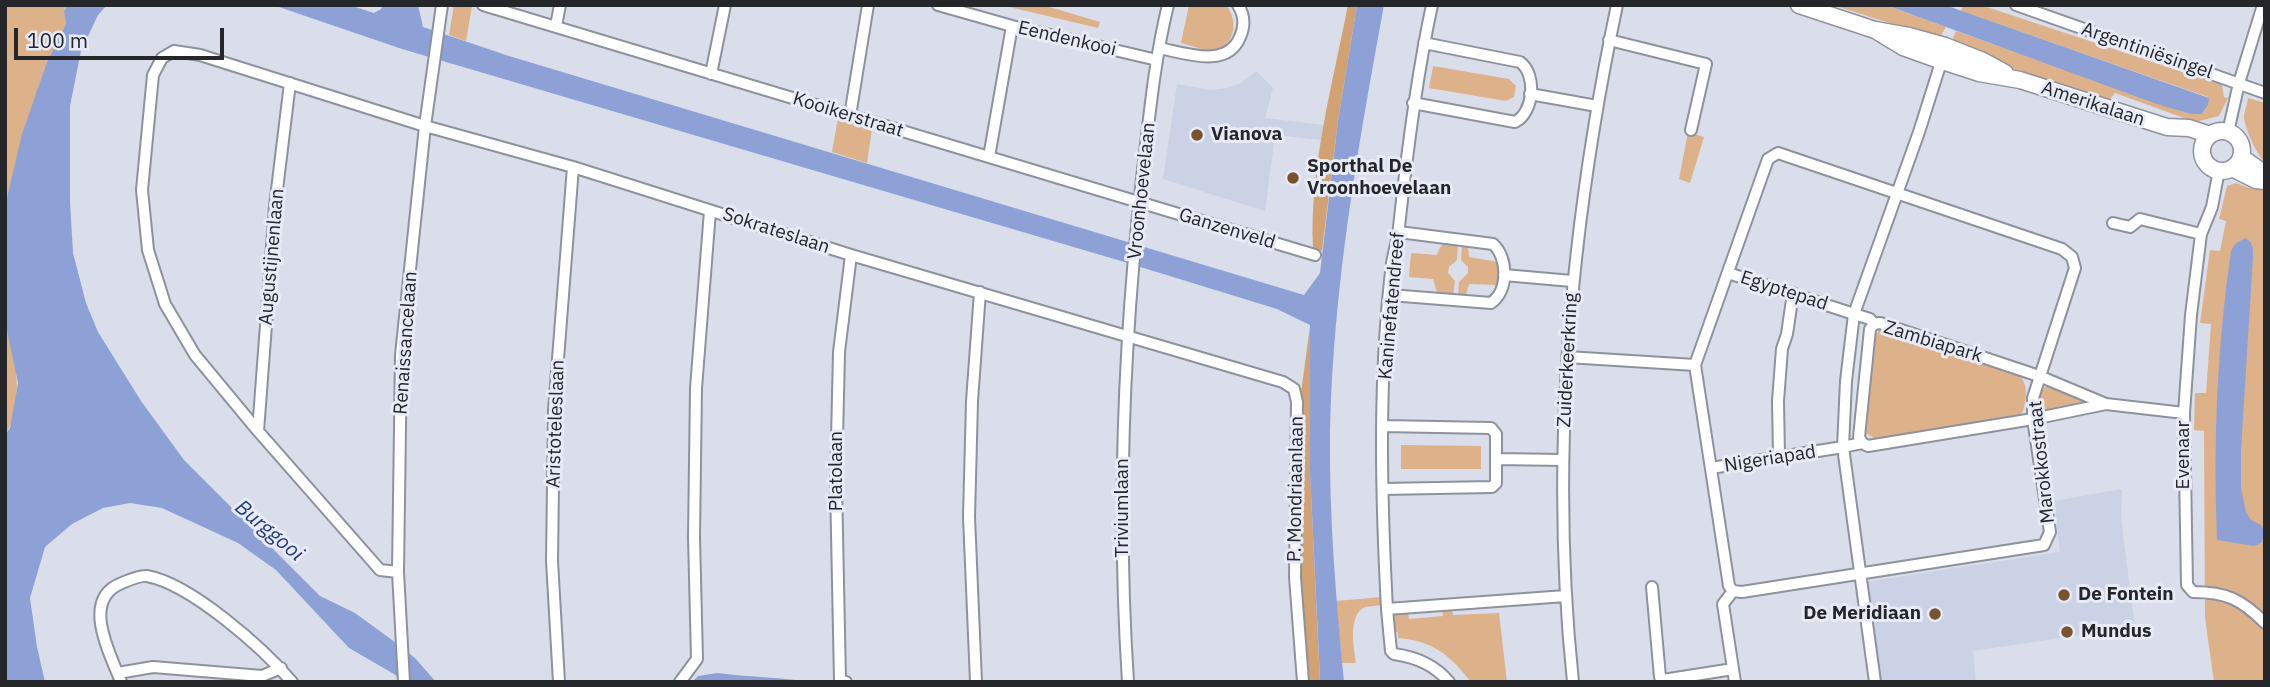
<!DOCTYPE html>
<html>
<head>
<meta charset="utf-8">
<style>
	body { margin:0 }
	#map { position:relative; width:2270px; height:687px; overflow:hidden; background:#d9deea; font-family:"IBM Plex Sans",sans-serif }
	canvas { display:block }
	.frame { position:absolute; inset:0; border:7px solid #24262a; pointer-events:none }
	.scale { position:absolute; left:14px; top:28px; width:210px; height:32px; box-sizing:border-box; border:4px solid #24262a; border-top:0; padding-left:9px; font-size:21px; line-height:24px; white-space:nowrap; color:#24262a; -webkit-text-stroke:5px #e7ebf7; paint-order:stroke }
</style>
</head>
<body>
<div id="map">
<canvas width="2270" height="687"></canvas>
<div class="frame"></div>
<div class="scale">100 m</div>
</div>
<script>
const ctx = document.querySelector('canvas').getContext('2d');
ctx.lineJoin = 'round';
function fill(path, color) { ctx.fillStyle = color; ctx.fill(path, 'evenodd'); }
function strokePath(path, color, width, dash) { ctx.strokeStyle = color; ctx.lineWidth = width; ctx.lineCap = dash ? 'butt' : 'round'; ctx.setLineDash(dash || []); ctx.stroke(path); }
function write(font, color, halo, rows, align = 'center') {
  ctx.font = font + ' "IBM Plex Sans",sans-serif'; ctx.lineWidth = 6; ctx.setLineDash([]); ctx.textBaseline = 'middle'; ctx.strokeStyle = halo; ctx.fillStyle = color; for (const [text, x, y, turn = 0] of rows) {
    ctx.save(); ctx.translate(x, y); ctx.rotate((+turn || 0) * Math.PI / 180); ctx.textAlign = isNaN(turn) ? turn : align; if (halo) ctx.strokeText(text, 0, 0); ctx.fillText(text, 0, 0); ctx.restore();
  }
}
fill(new Path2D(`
	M1256,71L1273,88L1265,118L1324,125L1321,140L1275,135L1265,211L1163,179L1177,84L1210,90L1227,88L1241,83Z
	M2122,489L2121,518L2135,627L1973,651L1976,682H1882L1865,582L2060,552L2054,501Z`), '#ccd2e5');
fill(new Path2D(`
	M5,5H68L64,10L66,24L47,62L23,135L5,206Z
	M454,5L472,6L466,41L449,35Z
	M1001,5H1043L1100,22L1098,28Z
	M1189,5L1227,6C1238,22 1236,46 1213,50C1204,51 1190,45 1181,43Z
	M1833,5H1886L1946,27L1939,39Z
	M1963,5H1981L2222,85L2224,97L2228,98L2219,116L2195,122L2115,93L2109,100L2007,67L1952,40L1956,31L2191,114H2202L2207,107L2208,97L1961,11Z
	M1433,66L1509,79L1516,86L1514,97L1506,101L1429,88Z
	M2248,98L2265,103V682H2214L2205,618L2204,431L2194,430L2195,393H2206L2211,324L2200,323L2210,250L2220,251L2226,221L2219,219L2227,186L2236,183L2249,188L2264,161C2257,155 2243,125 2244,115C2245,110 2247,104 2248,98Z
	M838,118L872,129L867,163L832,152Z
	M1688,132L1704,137L1690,183L1679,179Z
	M1458,243L1457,260L1449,267L1448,273L1455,281L1453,296L1437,292L1433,279L1409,277L1411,253L1437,255C1440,242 1447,243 1458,243Z
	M1462,246L1468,247L1469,257L1499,262L1497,285L1469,284L1466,295L1458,296L1459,282L1468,273V267L1461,260Z
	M5,321C16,352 25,406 5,435Z
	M1880,329H1886L2016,373C2029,381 2027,398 2023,411L2021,414L1876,439L1865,433L1875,337Z
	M2049,385L2084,399L2083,406L2042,411L2039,408C2040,398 2039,389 2049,385Z
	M1401,445L1481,446V469H1401Z
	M1382,597V605C1377,606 1370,606 1365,607C1347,615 1354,649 1356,663H1342L1336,601Z
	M1452,610L1453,615L1499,613L1507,682H1471C1450,655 1433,641 1398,638V632H1393L1394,614L1408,613L1409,619L1443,616L1442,611Z`), '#ddb28a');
fill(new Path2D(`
	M1348,5H1357L1338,121L1322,251L1313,248C1309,170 1333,82 1348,5Z
	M1310,326V472L1320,682H1308L1301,597L1299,478L1301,393Z`), '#d2a273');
fill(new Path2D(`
	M68,5H107L98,15L81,51L70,106V202L73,253L86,303L98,332L141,401L184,460L320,596L355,613L392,640L415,658L436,682H404L394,674L349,648L276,570L238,543L162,508L130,503L103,508L72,524L45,547L30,598L37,647L45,682H5V435L10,428L18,383L5,321V206L22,134L47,62L66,24L64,11Z
	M273,5H349L374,13L381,9L383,5H418L423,27L509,56L1304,295L1320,273L1338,121L1357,5H1384C1358,146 1333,288 1330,432C1329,516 1336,599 1344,682H1320V679L1310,472V325L1277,309L1121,261L402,49Z
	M1886,5H1945L2209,98L2208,105L2202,114H2191L2154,103Z
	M2245,238C2253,242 2253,247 2253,256L2241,450V488L2246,512L2251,520L2261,525L2265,533L2261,543L2254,546L2217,540C2213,442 2217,347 2231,251L2235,244Z
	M717,673C748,677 778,677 810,682H692L698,676Z`), '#8da1d7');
const street = new Path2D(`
	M483,5L1315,255
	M938,5L1012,26L1157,60
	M1432,5C1416,79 1407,152 1399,227C1398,239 1394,251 1392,263C1378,377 1381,495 1387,609L1566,596
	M2016,5L2265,93
	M556,26L560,5
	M1609,40L1706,64L1691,130
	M1159,48C1185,53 1227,69 1240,37C1245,26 1245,16 1238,5
	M711,74L725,5
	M1530,94L1597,106
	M1413,103L1515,122C1534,113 1537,74 1520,62L1424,43
	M850,116L868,5
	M2228,132L2239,83L2263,5
	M1778,153L2062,249L2072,257L2075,268L2033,398V419L2050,532L2044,545L1742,592L1733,591L1729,586L1695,365L1768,159Z
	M989,157L1012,26
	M2219,170L2212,207L2201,234L2191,315L2184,413L2187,585L2193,592C2226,592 2241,599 2265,623
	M2113,223L2130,227L2140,219L2201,234
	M1504,275L1572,281
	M1390,295L1491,303C1509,291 1508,257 1493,244L1399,232
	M1874,324L1870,319L1854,314L1919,132L1943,56
	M1567,357L1695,365
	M1383,426L1491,428L1496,434V483L1492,487L1383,489
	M258,431L275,206L290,83
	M1862,443L1859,437L1870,329L1874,324L1880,323L2039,376L2106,404L2184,413
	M1779,457L1778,401L1782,349L1787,334L1793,293
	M1496,459L1563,460
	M1711,468L1843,447L1846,381L1854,314L1728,273
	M398,572L380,570L258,431L195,355L165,304L148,250L142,190L153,75L162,58L174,51L200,55L425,126L573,167L851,255L1283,382L1294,389L1297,402L1295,577L1303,682
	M1652,587L1660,677L1663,680L1733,669
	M1733,591L1723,604L1735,682
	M1387,609L1391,651L1394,654C1416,657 1435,665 1449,682
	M118,673L153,667L262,676L281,668
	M121,682C110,653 80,599 122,583C129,580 140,575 147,576C191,584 263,648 292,682
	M404,682L398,572L401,355L425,126L442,5
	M559,682L552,561L554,410L573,167
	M680,682L697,659L694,537L696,388L710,211
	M846,682L840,681L836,483L839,352L851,255
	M976,682L969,517L972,401L980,292
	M1128,682C1117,514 1123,346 1142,178C1149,121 1154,62 1168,5
	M1573,682C1549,455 1570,228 1617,5
	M1875,682L1843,447L1862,443L1868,446L2033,419L2106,404`);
const secondary = new Path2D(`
	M1799,5L1875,30L1909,36L1945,46L1983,61L2005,73
	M1875,30L1903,47L1942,61L1979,73L2020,80L2167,127L2189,128L2210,135
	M2202 151a20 20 0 1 1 40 0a20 20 0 1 1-40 0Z
	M2241,157L2265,174
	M2232,168L2256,180L2265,181`);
strokePath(street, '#8d929d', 14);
strokePath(secondary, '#8d929d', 19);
strokePath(street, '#fff', 10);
strokePath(secondary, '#fff', 16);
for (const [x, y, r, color] of [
	[1197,135,7,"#78532e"],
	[1293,178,7,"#78532e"],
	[2064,595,7,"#78532e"],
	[1935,614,7,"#78532e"],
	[2067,632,7,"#78532e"]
]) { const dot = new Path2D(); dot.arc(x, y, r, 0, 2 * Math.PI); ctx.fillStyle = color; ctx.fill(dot); strokePath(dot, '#e7ebf7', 2.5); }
write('19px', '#24262a', '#e7ebf7', [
	["Eendenkooi",1067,39,13],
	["Argentiniësingel",2147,51,19],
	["Amerikalaan",2093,104,18],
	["Kooikerstraat",848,115,17],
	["Vroonhoevelaan",1142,191,-84],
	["Ganzenveld",1227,229,17],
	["Sokrateslaan",776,231,18],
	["Augustijnenlaan",272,257,-85],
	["Egyptepad",1784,291,18],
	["Kaninefatendreef",1392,306,-85],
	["Zambiapark",1933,342,17],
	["Renaissancelaan",406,343,-86],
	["Zuiderkeerkring",1568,360,-87],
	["Aristoteleslaan",556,424,-88],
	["Evenaar",2184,455,-90],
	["Nigeriapad",1770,459,-9],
	["Marokkostraat",2042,462,-96],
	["Platolaan",837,471,-90],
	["P. Mondriaanlaan",1296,489,-89],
	["Triviumlaan",1123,508,-90]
]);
write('bold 19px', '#24262a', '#e7ebf7', [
	["Vianova",1211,135],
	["Sporthal De",1307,167],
	["Vroonhoevelaan",1307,189],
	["De Fontein",2078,595],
	["De Meridiaan",1921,614,"right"],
	["Mundus",2081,632]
], 'left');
write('italic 21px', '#293b7c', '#e7ebf7', [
	["Burggooi",269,531,40]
]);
</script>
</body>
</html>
